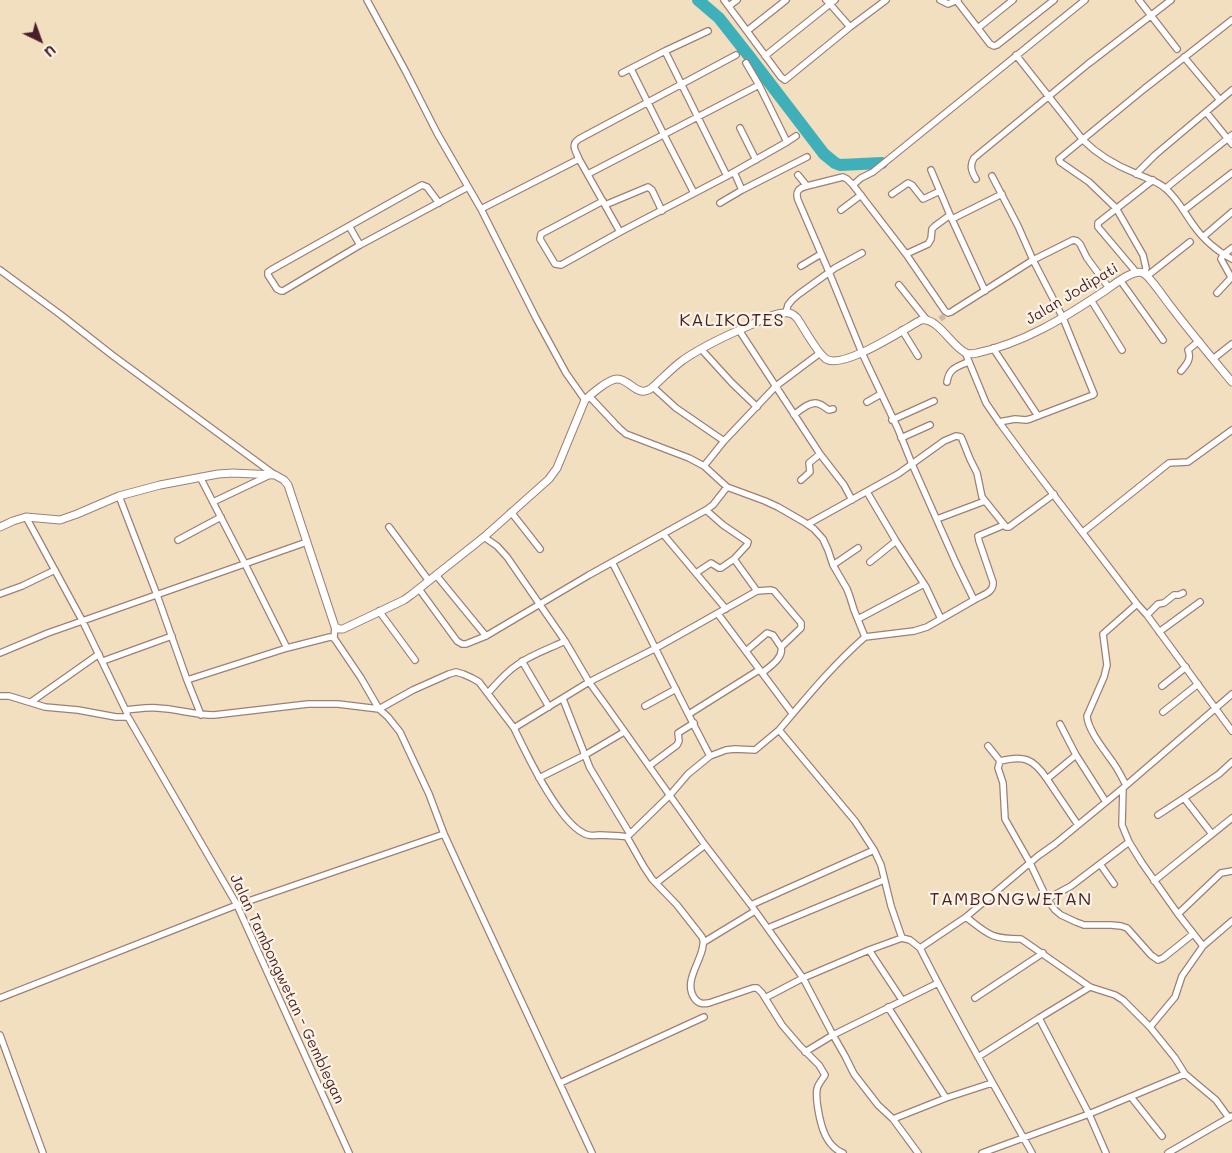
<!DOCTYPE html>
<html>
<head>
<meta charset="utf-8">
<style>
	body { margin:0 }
	#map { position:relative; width:1232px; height:1153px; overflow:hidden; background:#f2dfc0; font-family:Mali,sans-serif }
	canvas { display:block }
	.north { position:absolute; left:15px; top:15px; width:50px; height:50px; -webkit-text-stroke:4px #fcf5e5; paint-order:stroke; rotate:138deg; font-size:14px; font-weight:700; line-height:20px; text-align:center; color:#4a1f2b }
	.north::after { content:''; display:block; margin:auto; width:18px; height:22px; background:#4a1f2b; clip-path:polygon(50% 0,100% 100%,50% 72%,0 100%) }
</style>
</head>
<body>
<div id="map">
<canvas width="1232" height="1153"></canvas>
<div class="north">U</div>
</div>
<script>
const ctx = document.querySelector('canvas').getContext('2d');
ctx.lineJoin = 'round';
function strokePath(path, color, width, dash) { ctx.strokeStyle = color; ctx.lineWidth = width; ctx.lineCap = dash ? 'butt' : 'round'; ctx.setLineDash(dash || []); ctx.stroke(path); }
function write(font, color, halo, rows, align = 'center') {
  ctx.font = font + ' Mali,sans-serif'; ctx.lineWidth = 4.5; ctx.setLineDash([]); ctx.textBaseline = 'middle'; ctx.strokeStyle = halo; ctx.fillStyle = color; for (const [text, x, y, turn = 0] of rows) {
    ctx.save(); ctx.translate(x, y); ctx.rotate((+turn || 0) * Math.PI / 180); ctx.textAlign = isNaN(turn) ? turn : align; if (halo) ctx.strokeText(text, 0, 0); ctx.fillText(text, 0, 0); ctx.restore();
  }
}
strokePath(new Path2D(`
	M698,0L719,18L749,56L824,154L835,163L840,165L882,163`), '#3fb0b9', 12);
strokePath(new Path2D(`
	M933,324L949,313`), '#d0b9a2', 5.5, [5.5, 3]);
const minor = new Path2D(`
	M367,0L406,72L437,133L481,209L536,318L566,373L585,400
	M724,0L781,77L785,80L850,27L886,0
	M826,0L830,4L835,0
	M940,0L948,4L958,0
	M1085,0L873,172L861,178L853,185L906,254L945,311L948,313L951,312L1033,260L1073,240L1077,241L1080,244L1087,258L1109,288
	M1139,0L1177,49
	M957,1L990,44L994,46L997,45L1054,0
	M729,6L737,0
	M978,28L1013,0
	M747,31L786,0
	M665,51L708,31
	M1016,55L1083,140C1098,155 1115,165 1135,173C1145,178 1158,181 1166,189C1178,199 1185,214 1194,226C1203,239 1218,252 1232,259
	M765,56L830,4L850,27
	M1184,57L1220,100
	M746,63L759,85
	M631,69L664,135L694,193
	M1206,112L1232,144
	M740,128L756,160
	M787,142L796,136
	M579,159C576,151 570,145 579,139L736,55
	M931,170L950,215L985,291
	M734,172L742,190
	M588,174L759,85L787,142L727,176
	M1136,174L1155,155L1232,90
	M992,176L1018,226L1033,260L1063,318L1094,394L1093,395L1030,419L1026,420L1015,419L999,422
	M976,179C972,172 969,166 974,158L1088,64L1171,0
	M807,186L843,177L847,179L853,185
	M1166,188L1232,135
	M892,194L908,183L912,185L923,199L940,191
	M603,201L541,234L540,239L555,264L561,265L620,232L727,176L665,51L622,73
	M439,203L427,187L422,185L271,270L268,272V275L277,289L281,291H283L360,245L468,187
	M720,203L742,190L807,157
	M605,205L648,187L652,190L662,211
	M481,209L579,159L620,232
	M841,210L861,195
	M1184,210L1232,173
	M952,219L1002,194
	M349,226L360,245
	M1203,237L1232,212
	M906,254L928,244L931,239L932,229L935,226L950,215
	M801,266L821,254
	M0,270L61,315L112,355L275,475
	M1136,272L1098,227V223L1153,180
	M1145,273L1146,268L1143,255L1116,208L1089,182L1060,162L1059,159L1144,89L1232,20
	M1147,276L1190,242
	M1120,280L1163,340
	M899,285L926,319
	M1217,293L1231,278V277L1221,259L1223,255L1232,248
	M1091,300L1122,350
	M786,312L788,305L792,300L799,294L835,268L862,253
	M739,330L820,454L844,485L852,500
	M902,330L918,356
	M993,348L1038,416
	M701,349L732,383L757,407
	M965,352L986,403L999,422L1027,460L1137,604L1147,615L1232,731
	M1213,359L1232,344
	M1181,371C1186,365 1192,359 1188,350L1199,341
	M947,382C949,368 957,367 968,362
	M653,387L676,408L724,441
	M589,396L619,428L626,434L689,458L704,466L727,487L765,501L778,507L804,522L814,529L823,539L828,550L833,565L847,589L850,597L854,610L865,637L914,631L927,627L974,600L956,563L912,464L898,429L862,353L829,272L798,200C795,191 799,188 807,186L798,175
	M867,402L881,394
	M794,415C800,410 811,400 819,404C823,405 825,408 829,410L833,409
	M892,420L934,401
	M901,438L930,425
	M704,466L724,441L776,386L820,353
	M200,477L245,564L287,648
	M801,480L810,472L809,463L820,454
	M867,492L896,541L926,587L941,619
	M119,496L157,595L187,680L287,648L330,637L334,638
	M213,502L270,475
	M706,510L723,525L748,542L747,545L734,559L757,591L771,590L774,591L801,623V628L781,647C784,658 769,667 762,673
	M511,512L540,549
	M26,517L83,622L127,713
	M937,519L985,501
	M808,524L898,474L944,441L956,436L961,437L962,439L970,459L977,473L982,497L1006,527H1009L1054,494
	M389,527L429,581
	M1083,532L1169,463L1188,462L1232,430
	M663,534L726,609
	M484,537L497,546L507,557L565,641L589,682L605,704L705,845L751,905L803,978L869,950L902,938L910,940L920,948
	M178,540L221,517
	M612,562C645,626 676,692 710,756L688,774L670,795L627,837
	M870,562L896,541
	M833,565L858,548
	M696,573L711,563L719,568H721L734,559
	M436,575L486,636
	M419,589L457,641L462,644H466L486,636L589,575L706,510L713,505L727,487
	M757,591L656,648L589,682L514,728C526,753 561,828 588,835C592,836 596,835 600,835C609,836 618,835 627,837L644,867L652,879L677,905L702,937C703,940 704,941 703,945C702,961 682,982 695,999C699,1004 703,1004 709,1003L753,988H757L762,993L782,1025L800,1046L819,1065L825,1075C822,1080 818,1084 817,1089C816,1095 817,1103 818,1109C821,1127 826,1146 843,1153
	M0,594L22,586L55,570
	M974,600C982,595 994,593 993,582L979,541L978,536L1004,525
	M379,611L415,660
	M718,614L792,713
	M1147,615L1158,604L1164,603L1174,595H1179L1183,593
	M858,619L924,584
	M335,627L334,638L361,678L379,709L388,717L400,732L429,794L444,834L465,880L592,1153
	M1159,632L1200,602
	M746,651L767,633L773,635L781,647
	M0,653L48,633L307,542
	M103,661L172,636
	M522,661L549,707
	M187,680L201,715
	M1162,686L1186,667
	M488,693C497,683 506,672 517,665C532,654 549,649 565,641
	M0,696H9L45,707L78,710L116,717H128L237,905L349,1153
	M563,699L590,768L630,834
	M31,702L99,654
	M645,706L676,689
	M126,710C137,709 147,707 158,708C177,709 195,715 214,715L308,704H338L379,709L413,690L449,674L456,672L463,674L472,678L479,682L514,728
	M1163,712L1198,684
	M689,714L759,670
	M1060,724L1076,755L1106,802
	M988,746L1000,761L998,768L1003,783L1005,819L1030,863L1047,899L1055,910L1061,915L1076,922L1084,925H1111L1121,926L1127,928L1151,955L1158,960L1163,958L1193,934
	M1076,755L1047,779L1078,825
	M710,756L726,750L735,749L755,750L779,730
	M1000,761C1023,755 1033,758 1047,779
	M649,766L677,745L679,741L678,733L694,723
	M539,778L585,755L624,732
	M1126,785C1122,778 1119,771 1114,764C1106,752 1088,731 1087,716L1104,677L1107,665L1103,634L1137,604
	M1158,815L1184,798
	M1212,834L1184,798L1219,774L1232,762
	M874,850L881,865L891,906L902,938
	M1100,864L1114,884
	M1154,881L1232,818
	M656,883L705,845
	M1047,899L1071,886L1129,842
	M751,905L874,850L855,821L779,730C807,697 832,666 865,637
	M1178,914L1221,873L1232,871
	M966,917C989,935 991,939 1021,939L1024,941L1090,987L1115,995L1123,1000L1150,1027
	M768,928L884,880
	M704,942L755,911
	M1203,946L1232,921
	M869,950L902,1000
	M938,983L833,1035L845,1056L854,1074L878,1105L893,1119L946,1098L992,1083
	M0,998L237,905L444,834
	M765,998L803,978L833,1035L805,1052
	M975,998L1043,953
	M888,1007L946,1098
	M1039,1018L1090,987
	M0,1035L43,1153
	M978,1057L1039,1018L1089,1114L1106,1153
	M1185,1074L1216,1100L1229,1118
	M560,1083L704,1017
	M1131,1097L1162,1136
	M893,1119L918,1153
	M982,1153L1089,1114L1185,1074L1175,1058L1150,1027L1175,997L1182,976L1203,946L1178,914L1142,863L1129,842L1122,825L1123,788L1232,694
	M1032,1153C994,1085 955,1018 920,948L966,917L1038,856L1055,844L1123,788
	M1168,1153L1232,1116`);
const tertiary = new Path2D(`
	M0,527L13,521L26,517L60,520L77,514L119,496L160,485L218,474L233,473L275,475L284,480L288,485L335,627L339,629H343L404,600L411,595L484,537L549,479L557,468L585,400C591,394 609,379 617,379C631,379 638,401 654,386C664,377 672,368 683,360C705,345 730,334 755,323C764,319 774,313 784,313C790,312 793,314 797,318C804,328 817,353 826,359C843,370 904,329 921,320C938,317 951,346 966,353C969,354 973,354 977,353C1024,343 1064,318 1103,292C1111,287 1133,268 1143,273C1150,276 1166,301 1172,308C1191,333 1212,358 1232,382`);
strokePath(minor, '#9e7f76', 8);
strokePath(tertiary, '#9e7f76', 9);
strokePath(minor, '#fff', 5.5);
strokePath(tertiary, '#fff', 7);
write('15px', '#4a1f2b', '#fcf5e5', [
	["Jalan Jodipati",1072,294,-31],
	["Jalan Tambongwetan - Gemblegan",287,989,65]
]);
ctx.letterSpacing = '1px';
write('18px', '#4a1f2b', '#fcf5e5', [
	["KALIKOTES",732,320],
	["TAMBONGWETAN",1011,899]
]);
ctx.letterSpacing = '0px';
</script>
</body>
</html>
